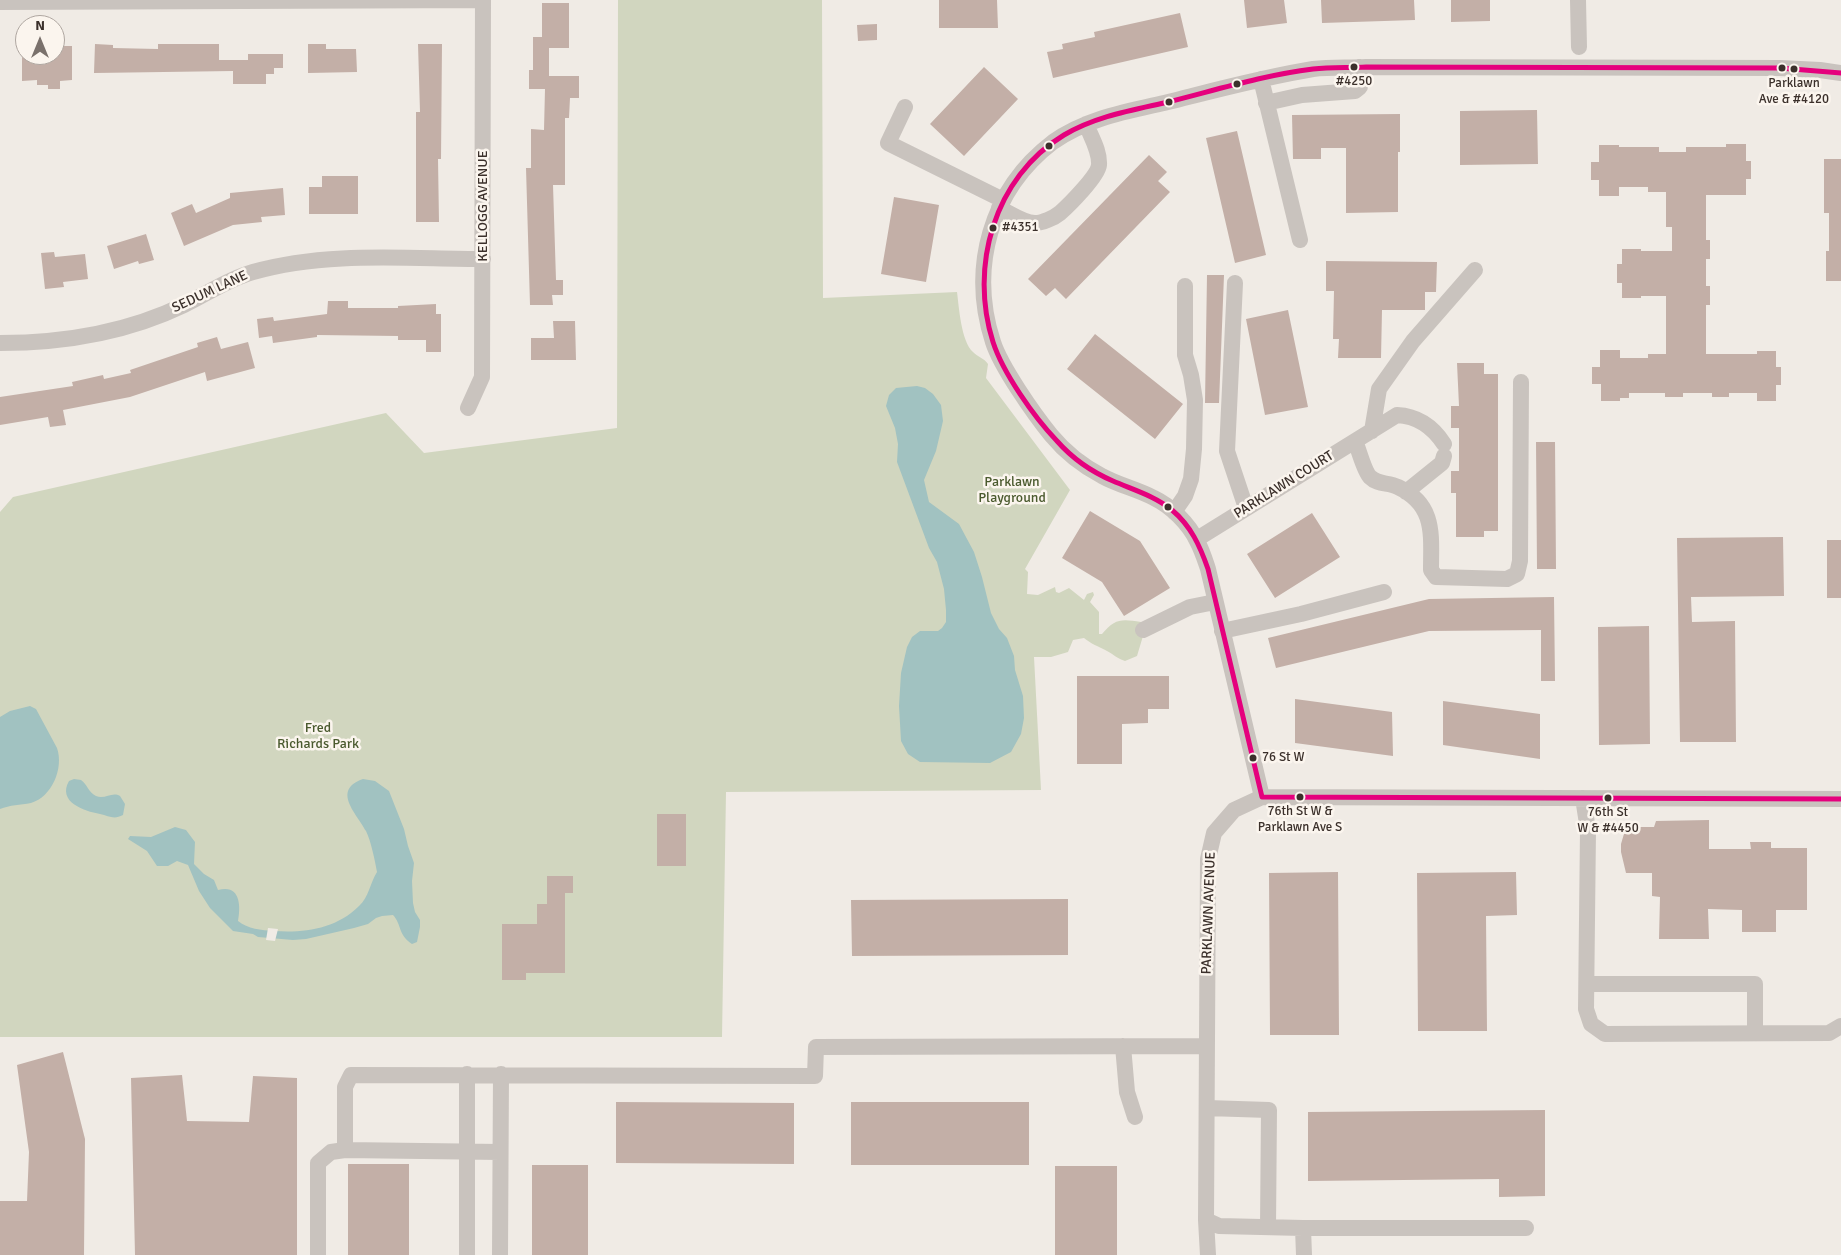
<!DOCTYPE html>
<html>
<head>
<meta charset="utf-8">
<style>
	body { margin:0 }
	#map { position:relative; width:1841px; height:1255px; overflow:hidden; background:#f0ebe5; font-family:Signika,sans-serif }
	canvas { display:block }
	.north { position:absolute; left:15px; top:15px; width:50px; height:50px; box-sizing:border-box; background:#fbf5ee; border:1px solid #aea6a0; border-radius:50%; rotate:0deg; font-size:14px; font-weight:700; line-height:20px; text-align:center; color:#3b302b }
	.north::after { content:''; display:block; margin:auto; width:18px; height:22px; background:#7a716c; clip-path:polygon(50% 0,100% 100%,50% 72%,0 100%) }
</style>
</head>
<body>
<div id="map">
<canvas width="1841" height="1255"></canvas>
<div class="north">N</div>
</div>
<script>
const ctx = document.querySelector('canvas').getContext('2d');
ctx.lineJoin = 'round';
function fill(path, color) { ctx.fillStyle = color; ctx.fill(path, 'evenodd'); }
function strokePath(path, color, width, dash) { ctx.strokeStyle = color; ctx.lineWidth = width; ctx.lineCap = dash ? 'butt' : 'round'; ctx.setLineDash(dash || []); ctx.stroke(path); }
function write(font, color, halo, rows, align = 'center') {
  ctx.font = font + ' Signika,sans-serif'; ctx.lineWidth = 5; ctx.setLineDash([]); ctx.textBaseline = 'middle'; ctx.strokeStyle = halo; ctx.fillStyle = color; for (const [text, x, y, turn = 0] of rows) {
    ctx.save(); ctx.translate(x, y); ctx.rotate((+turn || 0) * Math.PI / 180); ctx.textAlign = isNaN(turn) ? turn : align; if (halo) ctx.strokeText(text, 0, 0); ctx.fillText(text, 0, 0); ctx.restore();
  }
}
fill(new Path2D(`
	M618,0H822L823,298L957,292C959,307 961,341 973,352C978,357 984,358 988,364L986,378L1070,490L1025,569L1028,572L1027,594L1038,595L1055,587L1056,592L1059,593L1069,588L1084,600L1087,594L1093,592L1094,595L1090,602L1099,612V634H1102C1115,618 1122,619 1141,622L1143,636L1137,656L1125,661C1118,659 1113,654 1107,651C1098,646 1091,644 1084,638L1073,640L1068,652L1051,657H1034L1041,790L726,792L722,1037H0V512L13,497L386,413L424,453L617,428Z`), '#d1d6bf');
fill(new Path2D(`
	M917,386L925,388L933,394L941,405L943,421L936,451L924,480L929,502L959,524L974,552L982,577L991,613L999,629L1007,638L1014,656L1015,670L1023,696L1024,718L1021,734L1011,752L990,763L920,762L908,754L901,741L899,706L901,673L907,647L912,637L920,631H938L942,628L946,622V610L944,589L937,562L929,548L897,462L898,444L895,428L886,406L889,395L896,388Z
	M30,706L36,709L57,748C64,768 52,797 31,803C20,805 10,805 0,809V717L10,711Z
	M74,779L81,780C87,784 89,793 96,796C105,800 112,791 120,796L125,804L123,815C114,820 109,816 100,814C84,811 57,802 69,781Z
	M363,779L375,781L389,791L404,829L408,846L414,863L412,881L413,903L415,912L420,920V927L417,942L412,944C398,935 402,925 393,915L382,916L376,918L368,924L354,928L306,939L293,940L258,937L253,934L233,931L210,908L199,891L188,865L177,861L168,866H157L147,851L128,839L130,836L151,837L175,827L186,830L195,842L194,864L204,874L214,880L218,890C240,884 241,905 238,921C248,929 261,930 274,931C305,933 336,929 359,906C369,897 370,883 377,872C375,861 371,841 366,831C357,814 331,790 363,779Z`), '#a1c2c1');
fill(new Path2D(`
	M268,928L278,929L275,941L266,940Z`), '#f0ebe5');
fill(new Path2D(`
	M939,0H997L998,28H939Z
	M1244,0H1284L1287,23L1247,28Z
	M1321,0H1414L1415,20L1322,23Z
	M1451,0H1490V21L1451,22Z
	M542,3H569V48H549V76H579V98H570L569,118H565V185H553L556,280H563V295H552L553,305H530L526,168H531V129L544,130L545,89H529V70H533V37H542Z
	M1180,13L1188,47L1053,78L1047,52L1063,49L1062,44L1095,37L1094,32Z
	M877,24V40L858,41L857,25Z
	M95,44L113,45V48L158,49V44H219V60H248V54H283V68H274V74H266V84H233V71L94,73Z
	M308,44H326V49H356L357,72L308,73Z
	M418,44H442L441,159H438L439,222H416V112H420Z
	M55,46H72V80L60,81V89H48V85H37V80L22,81V55H55Z
	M984,67L1018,99L964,156L930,124Z
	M1537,110L1538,164L1460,165V111Z
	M1400,114V152H1398V212L1346,213V148H1321V159H1293L1292,115Z
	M1237,131L1266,255L1235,263L1206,138Z
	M1726,144H1746V161H1751V179H1746V195H1706V240H1710V259H1706V286H1710V305H1706V354H1757V351H1776V367H1781V385H1776V401H1757V393H1729V397H1712V393H1683V397H1665V393H1629V398H1620V401H1601V384H1592V367H1600V350H1620V358H1648V354H1666V296H1641V298H1622V283H1617V264H1622V249H1641V251H1672V227H1666V192H1648V187H1619V196H1599V180H1591V162H1599V145H1619V147H1659V152H1686V147H1726Z
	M1149,155L1167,172L1158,181L1170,192L1066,299L1055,288L1046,296L1028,279Z
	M1824,159H1841V281H1826V251H1829V213H1824Z
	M322,176H358V214H309V187H322Z
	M283,188L285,215L261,217L262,222L233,225L184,246L171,213L192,204L196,213L230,198V193Z
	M894,197L939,205L926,282L881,274Z
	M146,234L154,260L139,264L138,261L114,269L107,246Z
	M54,252L55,257L85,254L88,279L63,282L64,287L45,289L41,253Z
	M1326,261L1437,262L1436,292H1425V310H1382L1381,358H1338L1339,339H1333L1334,291H1326Z
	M1207,275H1224L1219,403H1205Z
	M328,301H348V308H398V306L436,304V314H441V352H426V340H398V336L317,335V337L273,343L272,336L259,338L257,319L273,317L274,321L327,314Z
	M1288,310L1308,407L1265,415L1246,319Z
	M553,321H575L576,360H531V338H554Z
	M1095,334L1183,404L1155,439L1067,369Z
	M217,337L221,349L248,342L255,368L207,381L205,372L130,397L63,410L66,425L50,427L48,417L0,425V397L73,386L72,382L103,375L104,379L131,373L130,370L198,347L197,343Z
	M1457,363H1484V374H1498V531H1484V537H1456V493H1451V471H1459V428H1451V406H1459Z
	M1536,442H1555L1556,569H1537Z
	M1090,511L1140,541L1170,588L1124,616L1102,582L1062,558Z
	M1312,513L1340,557L1275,598L1247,554Z
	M1783,537L1784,596L1691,597L1692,622L1735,621L1736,742H1680L1677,538Z
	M1827,540H1841V598H1827Z
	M1554,597L1555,681H1541V630L1429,631L1276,668L1268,638L1429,599Z
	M1649,626L1650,744L1599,745L1598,627Z
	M1077,676H1169V709H1148V723L1122,724V764H1077Z
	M1295,699L1392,712L1393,756L1295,743Z
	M1443,701L1540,714V759L1443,745Z
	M657,814H686V866H657Z
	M1709,820V849H1751L1750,842H1771V848H1807V910H1776V932H1742V910L1708,909L1709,939H1659L1660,897L1652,896V873H1626L1621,852V844L1626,827H1654L1656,821Z
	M1338,872L1339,1035H1270L1269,873Z
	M1516,872L1517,915L1486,916L1487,1031H1418L1417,873Z
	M547,876H573V893H565V973H526V980H502V924H537V904H547Z
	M1068,899V955L852,956L851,900Z
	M63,1052L85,1139L84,1255H0V1201H27L29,1152L17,1065Z
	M182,1075L187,1121L249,1122L253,1076L297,1078V1255H135L131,1078Z
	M616,1102L794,1103V1164L616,1163Z
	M851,1102H1029V1165H851Z
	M1545,1110V1196L1499,1197V1179L1308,1181V1112Z
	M348,1164H409V1255H348Z
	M532,1165H588V1255H532Z
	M1055,1166H1117V1255H1055Z`), '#c3afa7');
strokePath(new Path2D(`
	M1578,0L1579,47
	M0,2L483,0
	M1261,79L1300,240
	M1266,103L1302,95L1355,91L1360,87L1359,67
	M905,107L888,143L1003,200
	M999,208C1010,213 1023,223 1035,223C1042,223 1054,218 1060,213C1069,205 1098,176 1099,165C1100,151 1091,137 1086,124
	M1235,283L1227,451L1246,508
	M0,343C64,343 126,333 184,305C207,294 228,279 253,272C327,251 407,259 483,259
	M468,408L482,377L483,0
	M1372,431L1379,389L1413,341L1475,270
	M1355,441C1359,450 1364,471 1370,477C1378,485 1388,482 1398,487C1436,505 1431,535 1431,570L1436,577L1507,579L1517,574L1520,561L1521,382
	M1406,492L1442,463L1444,456
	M1174,512L1185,496L1191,479L1194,449L1195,400L1191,375L1185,355V286
	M1197,539L1397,415C1417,416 1433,427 1444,444
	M1143,630L1190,607L1215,602
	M1222,631L1301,614L1384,592
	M1262,797L1208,569C1205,560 1202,550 1197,541C1189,524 1171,506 1154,498C1137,489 1118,485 1102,476C1083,466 1065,452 1051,435C1034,414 1001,367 993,342C969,268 990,190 1053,142C1086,118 1129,111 1168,102C1216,90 1264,77 1313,69C1331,67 1349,68 1366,67L1780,68L1820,70L1841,73
	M1583,798L1588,830L1586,1009L1591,1024L1605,1034L1829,1033L1841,1026
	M1587,984H1755V1033
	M1123,1046L1127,1092L1135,1117
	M1207,1108L1269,1110L1268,1227
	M345,1150V1087L351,1075L815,1076L816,1047L1207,1046
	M1206,1220L1219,1226L1303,1228L1304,1255
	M1303,1228H1526
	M318,1255V1163L331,1152L345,1150L500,1152
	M467,1255V1074
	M500,1255L501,1074
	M1208,1255L1206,1220L1208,859L1214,833L1234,810L1262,797L1841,799`), '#c9c3be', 16);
strokePath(new Path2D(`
	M1262,797L1208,569C1200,546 1191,526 1172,510C1155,496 1134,490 1113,481C1092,472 1072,458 1057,441C1034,417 1003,373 993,342C969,267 994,177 1064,135C1096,116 1133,110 1168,102C1216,90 1264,75 1313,69C1331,67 1349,68 1366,67L1780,68L1841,73
	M1262,797L1841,799`), '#e5007d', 5);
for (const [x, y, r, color] of [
	[1354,67,4.5,"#3b302b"],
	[1782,68,4.5,"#3b302b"],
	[1794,69,4.5,"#3b302b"],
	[1237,84,4.5,"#3b302b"],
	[1169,102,4.5,"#3b302b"],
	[1049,146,4.5,"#3b302b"],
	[993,228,4.5,"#3b302b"],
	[1168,507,4.5,"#3b302b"],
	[1253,758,4.5,"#3b302b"],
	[1300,797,4.5,"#3b302b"],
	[1608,798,4.5,"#3b302b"]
]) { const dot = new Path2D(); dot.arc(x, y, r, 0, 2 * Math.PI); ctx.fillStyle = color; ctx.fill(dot); strokePath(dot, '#fbf5ee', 2); }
write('13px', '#3b302b', '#fbf5ee', [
	["#4250",1354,82],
	["Parklawn",1794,84],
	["Ave & #4120",1794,100],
	["#4351",1002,228,"left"],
	["76 St W",1262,758,"left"],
	["76th St W &",1300,812],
	["Parklawn Ave S",1300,828],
	["76th St",1608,813],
	["W & #4450",1608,829]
]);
write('14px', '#3b302b', '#fbf5ee', [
	["KELLOGG AVENUE",483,206,-90],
	["SEDUM LANE",210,292,-25],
	["PARKLAWN COURT",1284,485,-32],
	["PARKLAWN AVENUE",1209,913,-88]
]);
write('14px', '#4a5a2e', '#fbf5ee', [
	["Parklawn",1012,482],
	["Playground",1012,498],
	["Fred",318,728],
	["Richards Park",318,744]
]);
</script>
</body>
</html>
